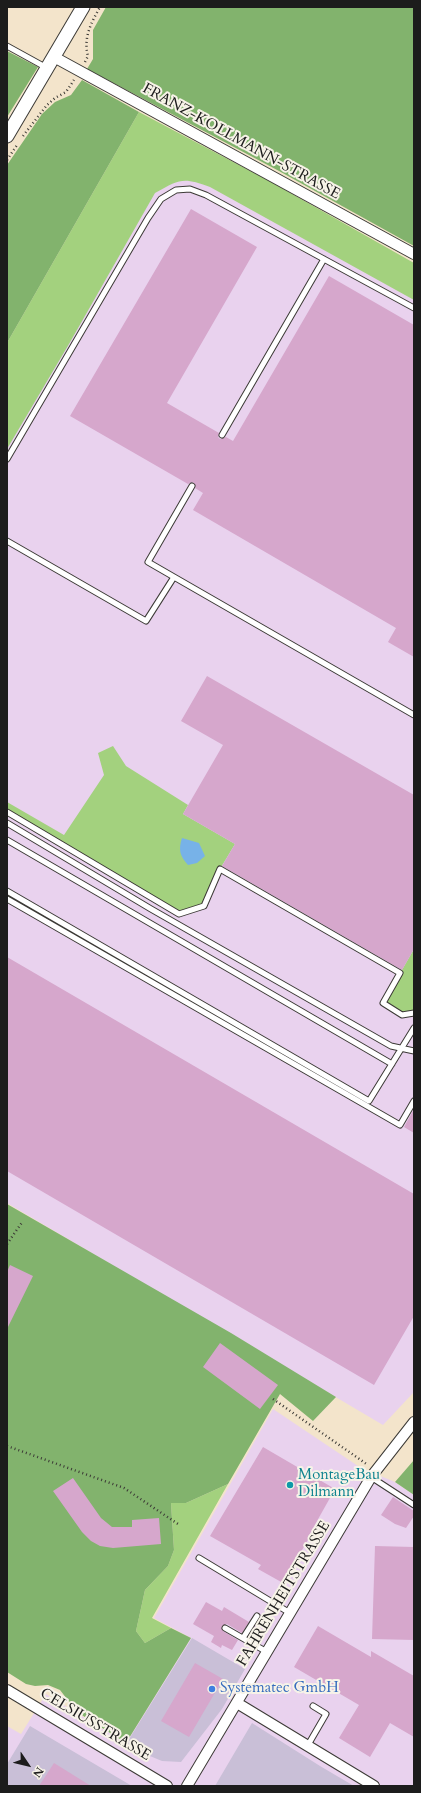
<!DOCTYPE html>
<html>
<head>
<meta charset="utf-8">
<style>
	body { margin:0 }
	#map { position:relative; width:421px; height:1793px; overflow:hidden; background:#f3e4cb; font-family:Cardo,serif }
	canvas { display:block }
	.frame { position:absolute; inset:0; border:8px solid #1c1c1c; pointer-events:none }
	.north { position:absolute; left:8px; top:1745px; width:40px; height:40px; -webkit-text-stroke:3px #f7f3e8; paint-order:stroke; rotate:125deg; font-size:11px; font-weight:700; line-height:16px; text-align:center; color:#1c1c1c }
	.north::after { content:''; display:block; margin:auto; width:14px; height:18px; background:#1c1c1c; clip-path:polygon(50% 0,100% 100%,50% 72%,0 100%) }
</style>
</head>
<body>
<div id="map">
<canvas width="421" height="1793"></canvas>
<div class="frame"></div>
<div class="north">N</div>
</div>
<script>
const ctx = document.querySelector('canvas').getContext('2d');
ctx.lineJoin = 'round';
function fill(path, color) { ctx.fillStyle = color; ctx.fill(path, 'evenodd'); }
function strokePath(path, color, width, dash) { ctx.strokeStyle = color; ctx.lineWidth = width; ctx.lineCap = dash ? 'butt' : 'round'; ctx.setLineDash(dash || []); ctx.stroke(path); }
function write(font, color, halo, rows, align = 'center') {
  ctx.font = font + ' Cardo,serif'; ctx.lineWidth = 4; ctx.setLineDash([]); ctx.textBaseline = 'middle'; ctx.strokeStyle = halo; ctx.fillStyle = color; for (const [text, x, y, turn = 0] of rows) {
    ctx.save(); ctx.translate(x, y); ctx.rotate((+turn || 0) * Math.PI / 180); ctx.textAlign = isNaN(turn) ? turn : align; if (halo) ctx.strokeText(text, 0, 0); ctx.fillText(text, 0, 0); ctx.restore();
  }
}
fill(new Path2D(`
	M136,123L414,278V1392L383,1425L7,1203V353Z
	M273,1409L361,1468L395,1482L414,1495V1786H7V1726L21,1734L46,1694L126,1743L191,1638L154,1618Z`), '#e9d2ee');
fill(new Path2D(`
	M192,1638L245,1669L222,1709L181,1762L162,1761L145,1754L126,1744Z
	M252,1723L320,1766L354,1786H215Z
	M30,1726L132,1786H7V1764Z`), '#c9bfd7');
fill(new Path2D(`
	M139,112L271,182L414,263V300L210,187C183,177 180,179 155,193L69,344L7,449V343Z
	M113,746L126,766L188,805L183,814L235,844L220,869L204,906L179,914L7,812V802L64,835L104,775L98,753Z
	M414,949V1013L402,1015L383,1003Z
	M228,1484L152,1618L171,1628L145,1643L136,1631L145,1590L168,1566L174,1550L171,1503H186Z`), '#a3d17e');
fill(new Path2D(`
	M106,7H414V246L279,171L87,69L93,59V30Z
	M7,51L38,67L7,117Z
	M82,80L139,112L7,343V165L42,114L55,102L71,95Z
	M7,1204L231,1333L336,1397L313,1421L280,1394L228,1484L186,1503H171L174,1550L168,1566L145,1590L136,1631L145,1643L171,1628L191,1638L126,1743L77,1712L60,1690L48,1685L35,1686L26,1684L7,1672Z
	M414,1460V1495L395,1482Z`), '#82b36d');
fill(new Path2D(`
	M182,838L199,843L205,856L197,863L188,865C180,856 178,850 182,838Z`), '#77b2e8');
fill(new Path2D(`
	M191,209L257,247L167,403L219,433L218,437L220,439L226,437L233,441L329,276L414,325V657L388,642L396,628L193,510L203,493L195,488L194,483L192,482L188,484L70,416Z
	M207,676L414,795V949L402,970L222,866L235,844L183,814L223,745L181,721Z
	M7,957L414,1194V1316L374,1385L7,1171Z
	M414,1109V1133L404,1127Z
	M10,1265L33,1276L7,1329V1272Z
	M220,1343L278,1385L260,1409L203,1367Z
	M263,1447L335,1489L308,1537L309,1538L283,1583L258,1569L261,1565L210,1536Z
	M73,1478L101,1518L112,1527H132V1520L159,1518L161,1544L113,1548L100,1546L91,1541L82,1532L53,1491Z
	M393,1497L414,1511V1516L406,1528L395,1524L381,1515Z
	M375,1546L414,1547V1640L372,1639Z
	M206,1602L222,1611L224,1607L249,1622L242,1633L227,1624L222,1626L223,1631L238,1640L232,1650L222,1645L221,1648L211,1642L214,1636L193,1624Z
	M318,1626L371,1657V1651L414,1676V1737L390,1723L370,1757L339,1738L359,1705L294,1667Z
	M195,1663L223,1679L189,1737L161,1721Z
	M54,1763L91,1786H39Z`), '#d6a7cc');
const service = new Path2D(`
	M7,46L47,68
	M222,435L324,259
	M7,459L148,218L161,199L176,190L190,189L206,195L414,308
	M7,541L146,621L174,577L414,715
	M174,577L148,562L192,486
	M7,812L179,914L204,906L220,869L400,973L383,1003L402,1015L414,1013
	M7,823L151,909L391,1046L414,1051
	M7,840L392,1064
	M7,891L369,1101L414,1028
	M7,899L400,1125L414,1101
	M371,1477L414,1505
	M199,1558L290,1613
	M225,1628L267,1652
	M243,1638L257,1616
	M308,1745L326,1714L313,1706`);
const minor = new Path2D(`
	M54,57L414,254
	M7,1690L167,1786
	M237,1703L374,1786
	M187,1786L371,1477L414,1422`);
const tertiary = new Path2D(`
	M7,136L83,7`);
strokePath(service, '#3c3a36', 7);
strokePath(minor, '#3c3a36', 12);
strokePath(tertiary, '#3c3a36', 15);
strokePath(new Path2D(`
	M85,62L88,56C83,38 91,23 100,7
	M23,136L47,105L55,98L66,92L74,80
	M7,160L17,145
	M7,1244L23,1221
	M273,1399L368,1465
	M7,1446L124,1488L178,1524`), '#3c3a36', 2.5, [1, 3]);
strokePath(service, '#fff', 5);
strokePath(minor, '#fff', 10);
strokePath(tertiary, '#fff', 13);
for (const [x, y, r, color] of [
	[290,1485,4,"#0f9aa8"],
	[212,1689,4,"#3f7fe0"]
]) { const dot = new Path2D(); dot.arc(x, y, r, 0, 2 * Math.PI); ctx.fillStyle = color; ctx.fill(dot); strokePath(dot, '#f7f3e8', 1.5); }
write('15px', '#1c1c1c', '#f7f3e8', [
	["FRANZ-KOLLMANN-STRASSE",241,142,29],
	["FAHRENHEITSTRASSE",284,1594,-59],
	["CELSIUSSTRASSE",95,1725,31]
]);
write('15px', '#0d838f', '#f7f3e8', [
	["MontageBau",298,1476],
	["Dilmann",298,1493]
], 'left');
write('15px', '#366cbe', '#f7f3e8', [
	["Systematec GmbH",220,1689]
], 'left');
</script>
</body>
</html>
